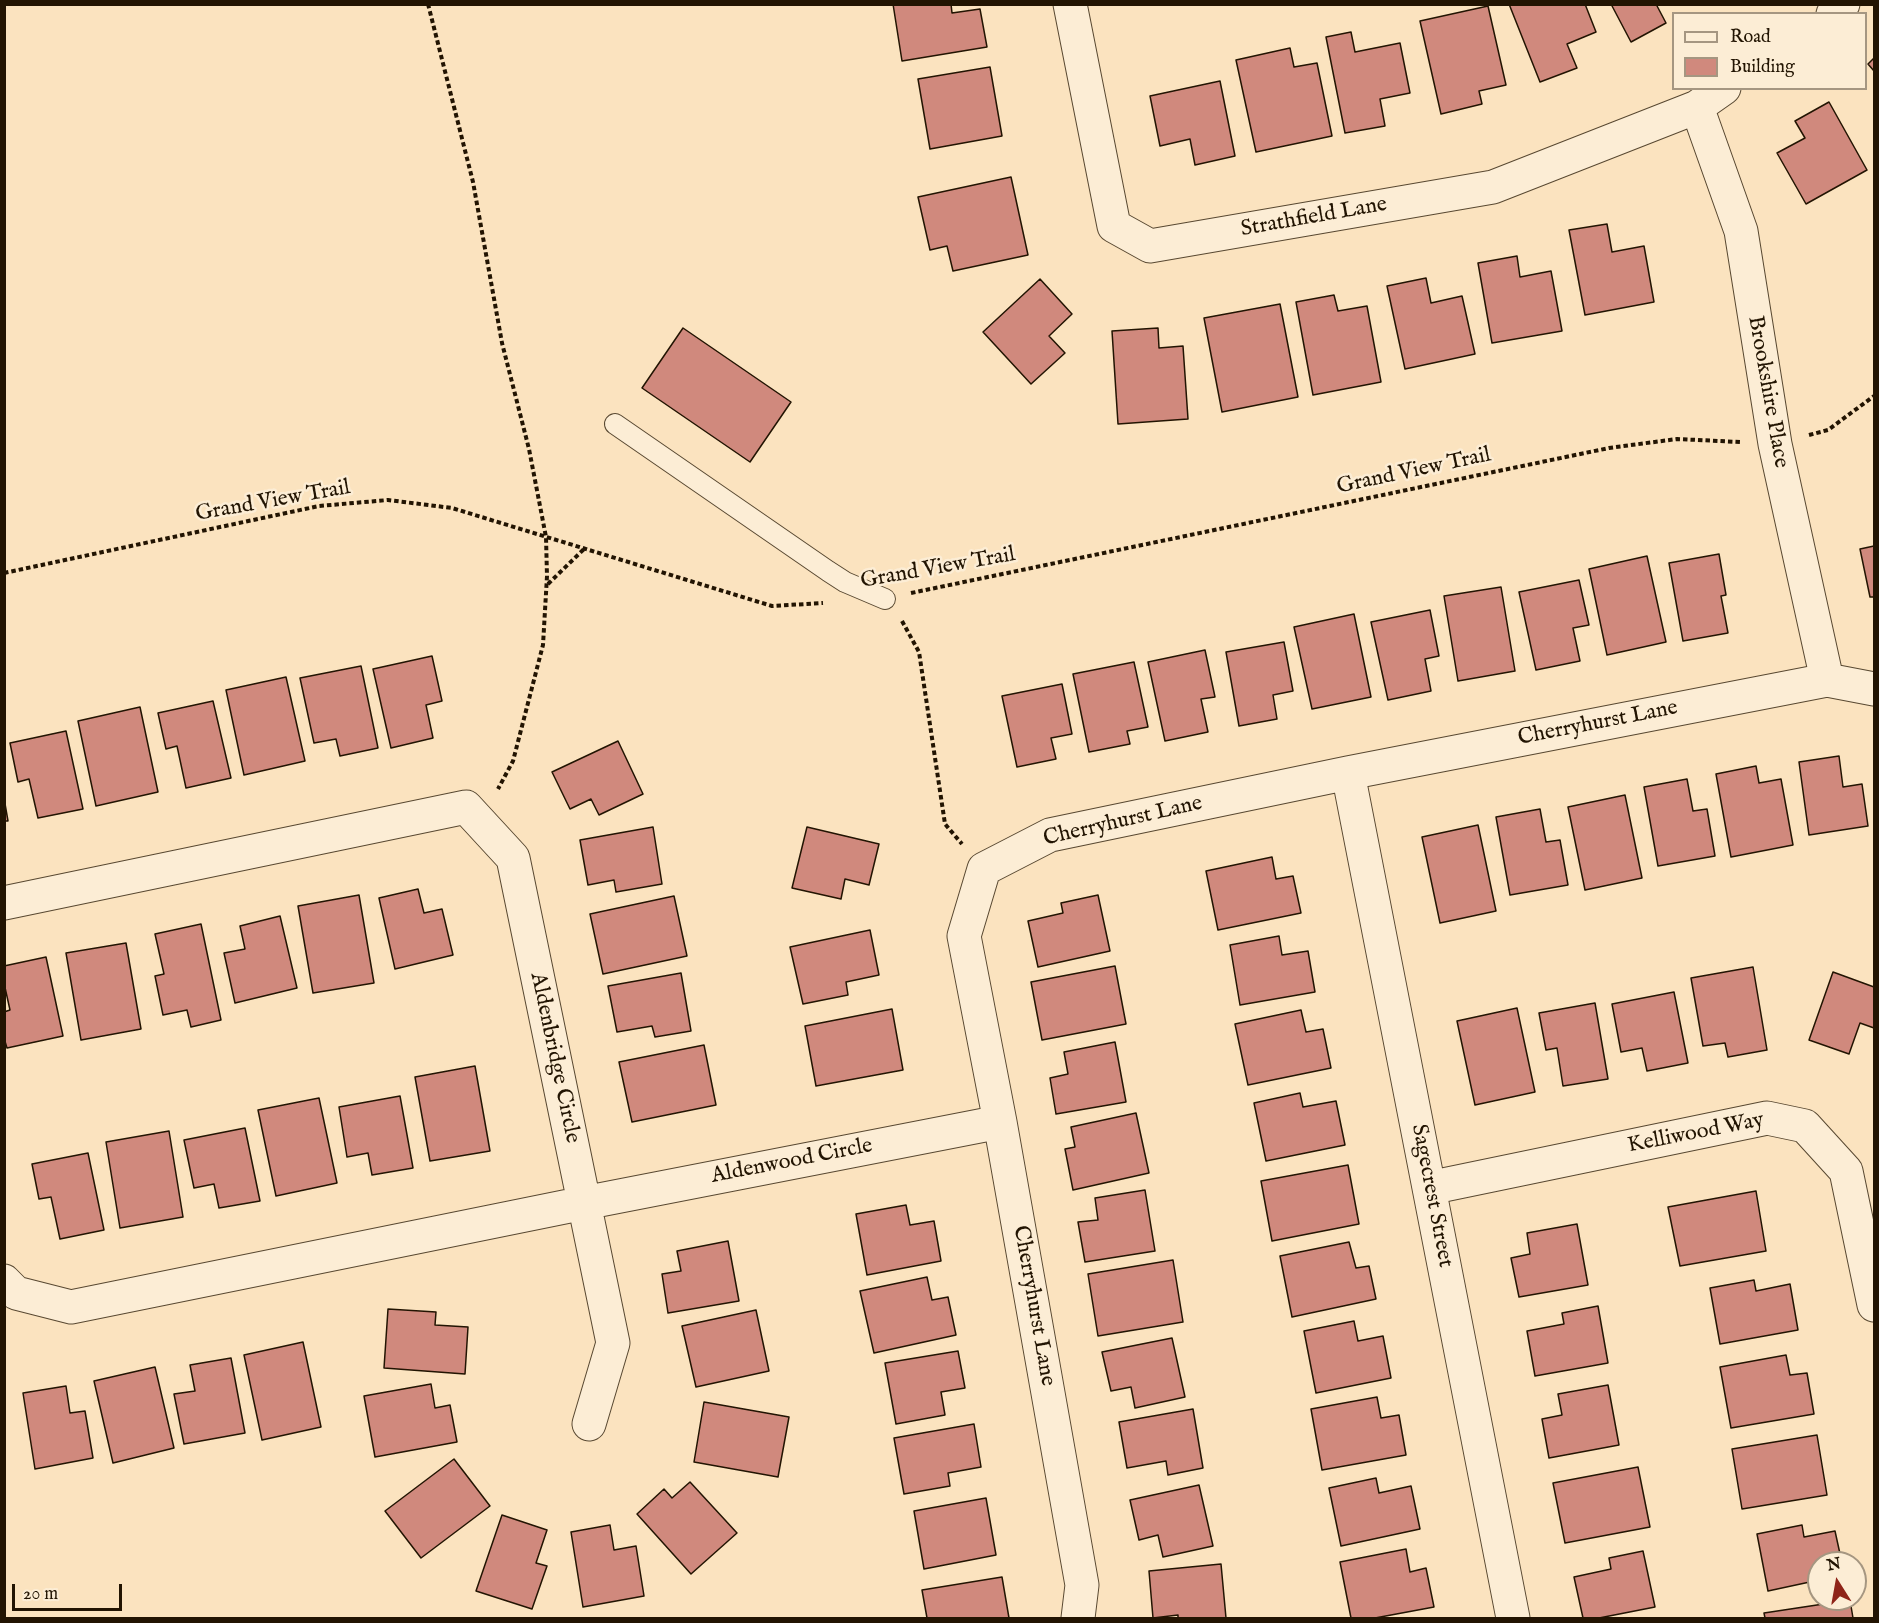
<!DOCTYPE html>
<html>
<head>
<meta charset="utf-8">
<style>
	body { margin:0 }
	#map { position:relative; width:1879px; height:1623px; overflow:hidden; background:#fbe3bf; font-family:"IM FELL English",serif }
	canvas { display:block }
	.frame { position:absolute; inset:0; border:6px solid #221402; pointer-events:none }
	.legend { position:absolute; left:1672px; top:12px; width:195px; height:78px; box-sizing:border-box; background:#fcedd5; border:2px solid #a59681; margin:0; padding:8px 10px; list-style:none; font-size:18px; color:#221402 }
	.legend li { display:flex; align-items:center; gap:12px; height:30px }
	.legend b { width:30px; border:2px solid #a59681 }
	.north { position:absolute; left:1807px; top:1551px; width:60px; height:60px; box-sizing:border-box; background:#fcedd5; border:2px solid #a59681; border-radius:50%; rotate:349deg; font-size:16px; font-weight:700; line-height:24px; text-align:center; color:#221402 }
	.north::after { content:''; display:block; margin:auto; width:21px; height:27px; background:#8f2418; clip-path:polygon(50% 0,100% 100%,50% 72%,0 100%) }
	.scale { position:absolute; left:12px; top:1584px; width:110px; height:27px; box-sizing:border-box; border:3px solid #221402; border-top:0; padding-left:8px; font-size:18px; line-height:21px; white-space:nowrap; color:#221402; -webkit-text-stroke:4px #fcedd5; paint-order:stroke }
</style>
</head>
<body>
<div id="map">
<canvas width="1879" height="1623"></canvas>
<div class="frame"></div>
<ul class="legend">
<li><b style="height:8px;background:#fcedd5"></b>Road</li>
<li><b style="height:16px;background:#d0897d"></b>Building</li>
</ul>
<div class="north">N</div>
<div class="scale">20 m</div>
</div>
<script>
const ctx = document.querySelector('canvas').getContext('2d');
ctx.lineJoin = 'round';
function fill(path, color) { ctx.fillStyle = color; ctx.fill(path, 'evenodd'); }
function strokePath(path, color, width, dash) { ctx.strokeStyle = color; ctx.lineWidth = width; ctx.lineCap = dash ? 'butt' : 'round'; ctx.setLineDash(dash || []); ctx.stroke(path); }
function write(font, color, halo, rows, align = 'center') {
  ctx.font = font + ' "IM FELL English",serif'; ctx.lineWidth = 5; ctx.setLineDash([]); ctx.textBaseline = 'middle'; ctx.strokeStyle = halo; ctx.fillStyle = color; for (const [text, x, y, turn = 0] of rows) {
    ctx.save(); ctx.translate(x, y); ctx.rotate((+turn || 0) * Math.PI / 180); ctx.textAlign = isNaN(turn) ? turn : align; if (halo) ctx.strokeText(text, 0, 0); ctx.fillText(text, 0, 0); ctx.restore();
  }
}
const building = new Path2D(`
	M893,4H951L952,13L980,9L987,47L902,61Z
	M1509,4H1585L1596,32L1567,44L1577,68L1540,82Z
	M1611,4H1656L1666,23L1631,42Z
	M1488,6L1506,85L1479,91L1482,104L1441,114L1420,21Z
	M1351,32L1355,52L1400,43L1410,93L1380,99L1385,126L1345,133L1326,37Z
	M1290,48L1294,67L1317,63L1332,136L1256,152L1236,60Z
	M1874,58V71L1868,64Z
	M990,67L1002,136L930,149L918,79Z
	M1220,81L1235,156L1195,165L1190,139L1160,146L1150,96Z
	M1829,102L1867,170L1806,204L1777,153L1805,138L1795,121Z
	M1011,177L1028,255L953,271L947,246L930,250L918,197Z
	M1607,224L1612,252L1644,246L1654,302L1585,315L1569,230Z
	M1517,256L1520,277L1551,271L1562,331L1492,343L1478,263Z
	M1426,278L1431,303L1462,296L1475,354L1405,369L1387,286Z
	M1040,279L1072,314L1049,336L1065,353L1031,384L983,332Z
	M1334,295L1338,311L1367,306L1381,382L1313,395L1296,302Z
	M1280,304L1298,397L1222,412L1204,318Z
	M683,328L791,402L750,462L642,388Z
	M1158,328L1159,348L1183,346L1188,419L1118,424L1112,331Z
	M1874,546V597H1870L1860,549Z
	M1719,554L1726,595L1721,596L1728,633L1683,641L1669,563Z
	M1647,556L1666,642L1607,655L1589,569Z
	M1579,580L1589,625L1573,628L1580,661L1536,670L1519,592Z
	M1501,587L1515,671L1458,681L1444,596Z
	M1430,610L1439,656L1425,659L1431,691L1388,700L1371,622Z
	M1354,614L1371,697L1312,709L1294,627Z
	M1284,642L1293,691L1273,695L1277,719L1239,726L1226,652Z
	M1205,650L1215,697L1201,699L1208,732L1165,741L1148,662Z
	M432,656L442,701L426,705L433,738L391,748L373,669Z
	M1134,662L1148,727L1127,731L1130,744L1089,752L1073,674Z
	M361,666L378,748L340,756L336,739L314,743L300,678Z
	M286,677L305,761L244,775L226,690Z
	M1062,684L1072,734L1051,738L1056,759L1017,767L1002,696Z
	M213,701L231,778L186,788L177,746L166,749L158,713Z
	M140,707L158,792L96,806L78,721Z
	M66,731L83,809L38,818L29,779L18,782L10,743Z
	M618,741L643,794L599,815L591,799L570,809L552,772Z
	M1839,756L1843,787L1862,784L1868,826L1809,835L1799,762Z
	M1756,766L1759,783L1781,779L1793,845L1731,857L1716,774Z
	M1687,779L1693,811L1707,809L1715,856L1658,866L1644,787Z
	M1625,795L1642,878L1585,890L1568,807Z
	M4,798L8,821H4Z
	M1540,809L1546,842L1560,840L1568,885L1510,895L1496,817Z
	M1478,825L1496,911L1440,923L1422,837Z
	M653,827L662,884L616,892L614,880L588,885L580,840Z
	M807,827L879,844L869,885L845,879L841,899L792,888Z
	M1272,857L1276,879L1293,876L1301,913L1218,930L1206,871Z
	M418,889L424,913L442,909L453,955L395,969L379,898Z
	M359,895L374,983L313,993L298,906Z
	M1098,895L1110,951L1038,967L1028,921L1063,913L1061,903Z
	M674,896L687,956L603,974L590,914Z
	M280,916L297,988L235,1003L224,953L245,949L240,926Z
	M201,924L221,1020L191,1027L187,1010L163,1015L155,976L164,974L155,934Z
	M870,930L879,975L846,982L848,995L803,1004L790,947Z
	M1279,936L1282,955L1308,951L1315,992L1240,1005L1230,945Z
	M126,943L141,1029L81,1040L66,953Z
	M46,957L63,1036L7,1048L4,1038V1012L10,1010L4,983V966Z
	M1115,966L1126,1024L1042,1040L1031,982Z
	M1753,967L1767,1050L1728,1057L1725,1043L1703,1046L1691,978Z
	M1833,972L1874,987V1028L1860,1023L1849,1054L1809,1040Z
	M681,973L691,1031L655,1037L652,1026L617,1032L608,986Z
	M1674,992L1688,1063L1647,1071L1642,1048L1621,1052L1612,1004Z
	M1595,1003L1608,1079L1563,1086L1557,1048L1546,1050L1539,1013Z
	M1517,1008L1535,1092L1475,1105L1457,1021Z
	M892,1009L903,1070L816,1086L805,1026Z
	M1301,1010L1306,1032L1323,1029L1331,1068L1248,1085L1235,1024Z
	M1115,1042L1126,1102L1056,1114L1050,1078L1068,1074L1064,1052Z
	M704,1045L716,1105L632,1122L619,1062Z
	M475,1066L490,1151L430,1161L415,1077Z
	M1300,1093L1303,1107L1336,1101L1345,1145L1266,1161L1254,1103Z
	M400,1096L413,1168L372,1175L368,1153L347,1157L339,1107Z
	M319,1098L337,1183L276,1196L258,1110Z
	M1136,1113L1149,1173L1073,1190L1065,1149L1075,1147L1071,1127Z
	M245,1128L260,1201L219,1208L214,1184L194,1188L184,1140Z
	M169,1131L183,1217L120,1228L106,1142Z
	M88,1153L104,1230L60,1239L51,1197L39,1199L32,1164Z
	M1348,1165L1359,1224L1272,1241L1261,1181Z
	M1145,1190L1155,1251L1085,1262L1078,1222L1098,1220L1095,1198Z
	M1756,1191L1766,1251L1680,1266L1668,1207Z
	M906,1205L910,1225L934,1221L941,1261L867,1275L856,1214Z
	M1577,1224L1588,1285L1519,1297L1511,1258L1530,1254L1527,1233Z
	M728,1241L739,1301L668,1313L662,1274L681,1271L677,1251Z
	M1349,1242L1356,1268L1369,1266L1376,1299L1292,1317L1280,1256Z
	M1173,1260L1183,1322L1098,1336L1088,1274Z
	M927,1277L932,1300L948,1297L956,1335L874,1353L860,1291Z
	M1754,1280L1756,1291L1790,1284L1798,1330L1720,1344L1710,1288Z
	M1598,1306L1608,1363L1535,1376L1527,1331L1564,1324L1562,1313Z
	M388,1309L436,1312L435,1325L468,1327L465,1374L384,1368Z
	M756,1310L769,1371L696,1387L682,1326Z
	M1354,1321L1358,1341L1383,1336L1391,1378L1316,1393L1304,1331Z
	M1172,1338L1185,1397L1135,1408L1131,1387L1111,1391L1102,1352Z
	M303,1342L321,1427L262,1440L244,1355Z
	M958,1351L965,1388L941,1392L945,1415L896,1424L885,1363Z
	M1786,1355L1790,1375L1807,1373L1814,1414L1731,1428L1720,1367Z
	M231,1358L245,1433L184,1444L174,1394L195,1391L190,1365Z
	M155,1367L174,1448L113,1463L94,1381Z
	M431,1384L435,1408L450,1405L457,1442L375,1457L364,1396Z
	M1608,1385L1619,1445L1549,1458L1542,1419L1562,1415L1558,1394Z
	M66,1386L70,1413L85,1411L93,1458L35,1469L23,1393Z
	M1377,1397L1381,1418L1399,1415L1406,1455L1322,1470L1311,1409Z
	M704,1402L789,1417L778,1477L694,1462Z
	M1193,1409L1203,1468L1168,1475L1166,1461L1127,1468L1119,1422Z
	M974,1424L981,1467L948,1473L950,1486L904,1494L894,1438Z
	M1817,1435L1827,1495L1742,1509L1732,1449Z
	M454,1459L490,1506L421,1558L385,1511Z
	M1638,1467L1650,1527L1565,1543L1553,1483Z
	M1376,1478L1379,1493L1411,1486L1420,1529L1341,1546L1329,1488Z
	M690,1482L737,1533L691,1574L637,1514L664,1489L672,1498Z
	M1199,1485L1213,1546L1163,1557L1158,1535L1139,1540L1130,1500Z
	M986,1498L996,1555L924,1569L914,1511Z
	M502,1515L547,1530L536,1563L547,1566L532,1609L476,1591Z
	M610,1525L614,1550L636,1546L644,1596L583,1607L571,1532Z
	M1802,1525L1804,1537L1835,1531L1842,1563H1819V1580L1768,1591L1757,1534Z
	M1406,1549L1410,1572L1426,1568L1434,1607L1375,1618H1351L1340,1562Z
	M1643,1551L1655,1607L1599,1618H1583L1574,1577L1611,1569L1609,1558Z
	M1221,1564L1226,1618H1178V1615L1153,1618L1149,1571Z
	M1002,1577L1009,1618H927L922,1590Z
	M1850,1600L1853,1618H1765L1764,1613Z`);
fill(building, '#d0897d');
strokePath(building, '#221402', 1.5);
const lane = new Path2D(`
	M615,424L828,571L845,582L885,599`);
const street = new Path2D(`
	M1070,4L1114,226L1150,246L1493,187L1697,107L1724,88
	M1833,14L1843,4
	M1697,107L1741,231L1775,444L1827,680
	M1348,773L1513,1618
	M4,903L466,807L513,858L613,1343L589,1424
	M1429,1188L1767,1118L1805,1126L1846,1171L1874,1305
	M4,1281L16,1293L71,1307L584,1203L1000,1122
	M1078,1618L1082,1585L1000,1122L964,936L984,869L1050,835L1348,773L1827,680L1874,689`);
strokePath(lane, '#584831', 22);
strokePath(street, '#584831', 35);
strokePath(new Path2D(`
	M428,4L473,182L502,343L529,449L546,537L547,576L543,645L513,761L498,789
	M1809,435L1828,430L1874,396
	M4,573L319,506L388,500L452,508L772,606L823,603
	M548,584L584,549
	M911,593L1609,448L1677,439L1740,442
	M902,621L919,652L945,824L962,844`), '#221402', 4, [4.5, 3]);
strokePath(lane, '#fcedd5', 20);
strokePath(street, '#fcedd5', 33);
write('22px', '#221402', '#fcedd5', [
	["Strathfield Lane",1314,218,-10],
	["Brookshire Place",1767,392,80],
	["Grand View Trail",1414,472,-12],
	["Grand View Trail",273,502,-10],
	["Grand View Trail",938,569,-10],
	["Cherryhurst Lane",1598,724,-11],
	["Cherryhurst Lane",1123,822,-13],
	["Aldenbridge Circle",554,1058,78],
	["Kelliwood Way",1696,1134,-11],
	["Aldenwood Circle",792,1162,-11],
	["Sagecrest Street",1431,1196,79],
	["Cherryhurst Lane",1033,1306,80]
]);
</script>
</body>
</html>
